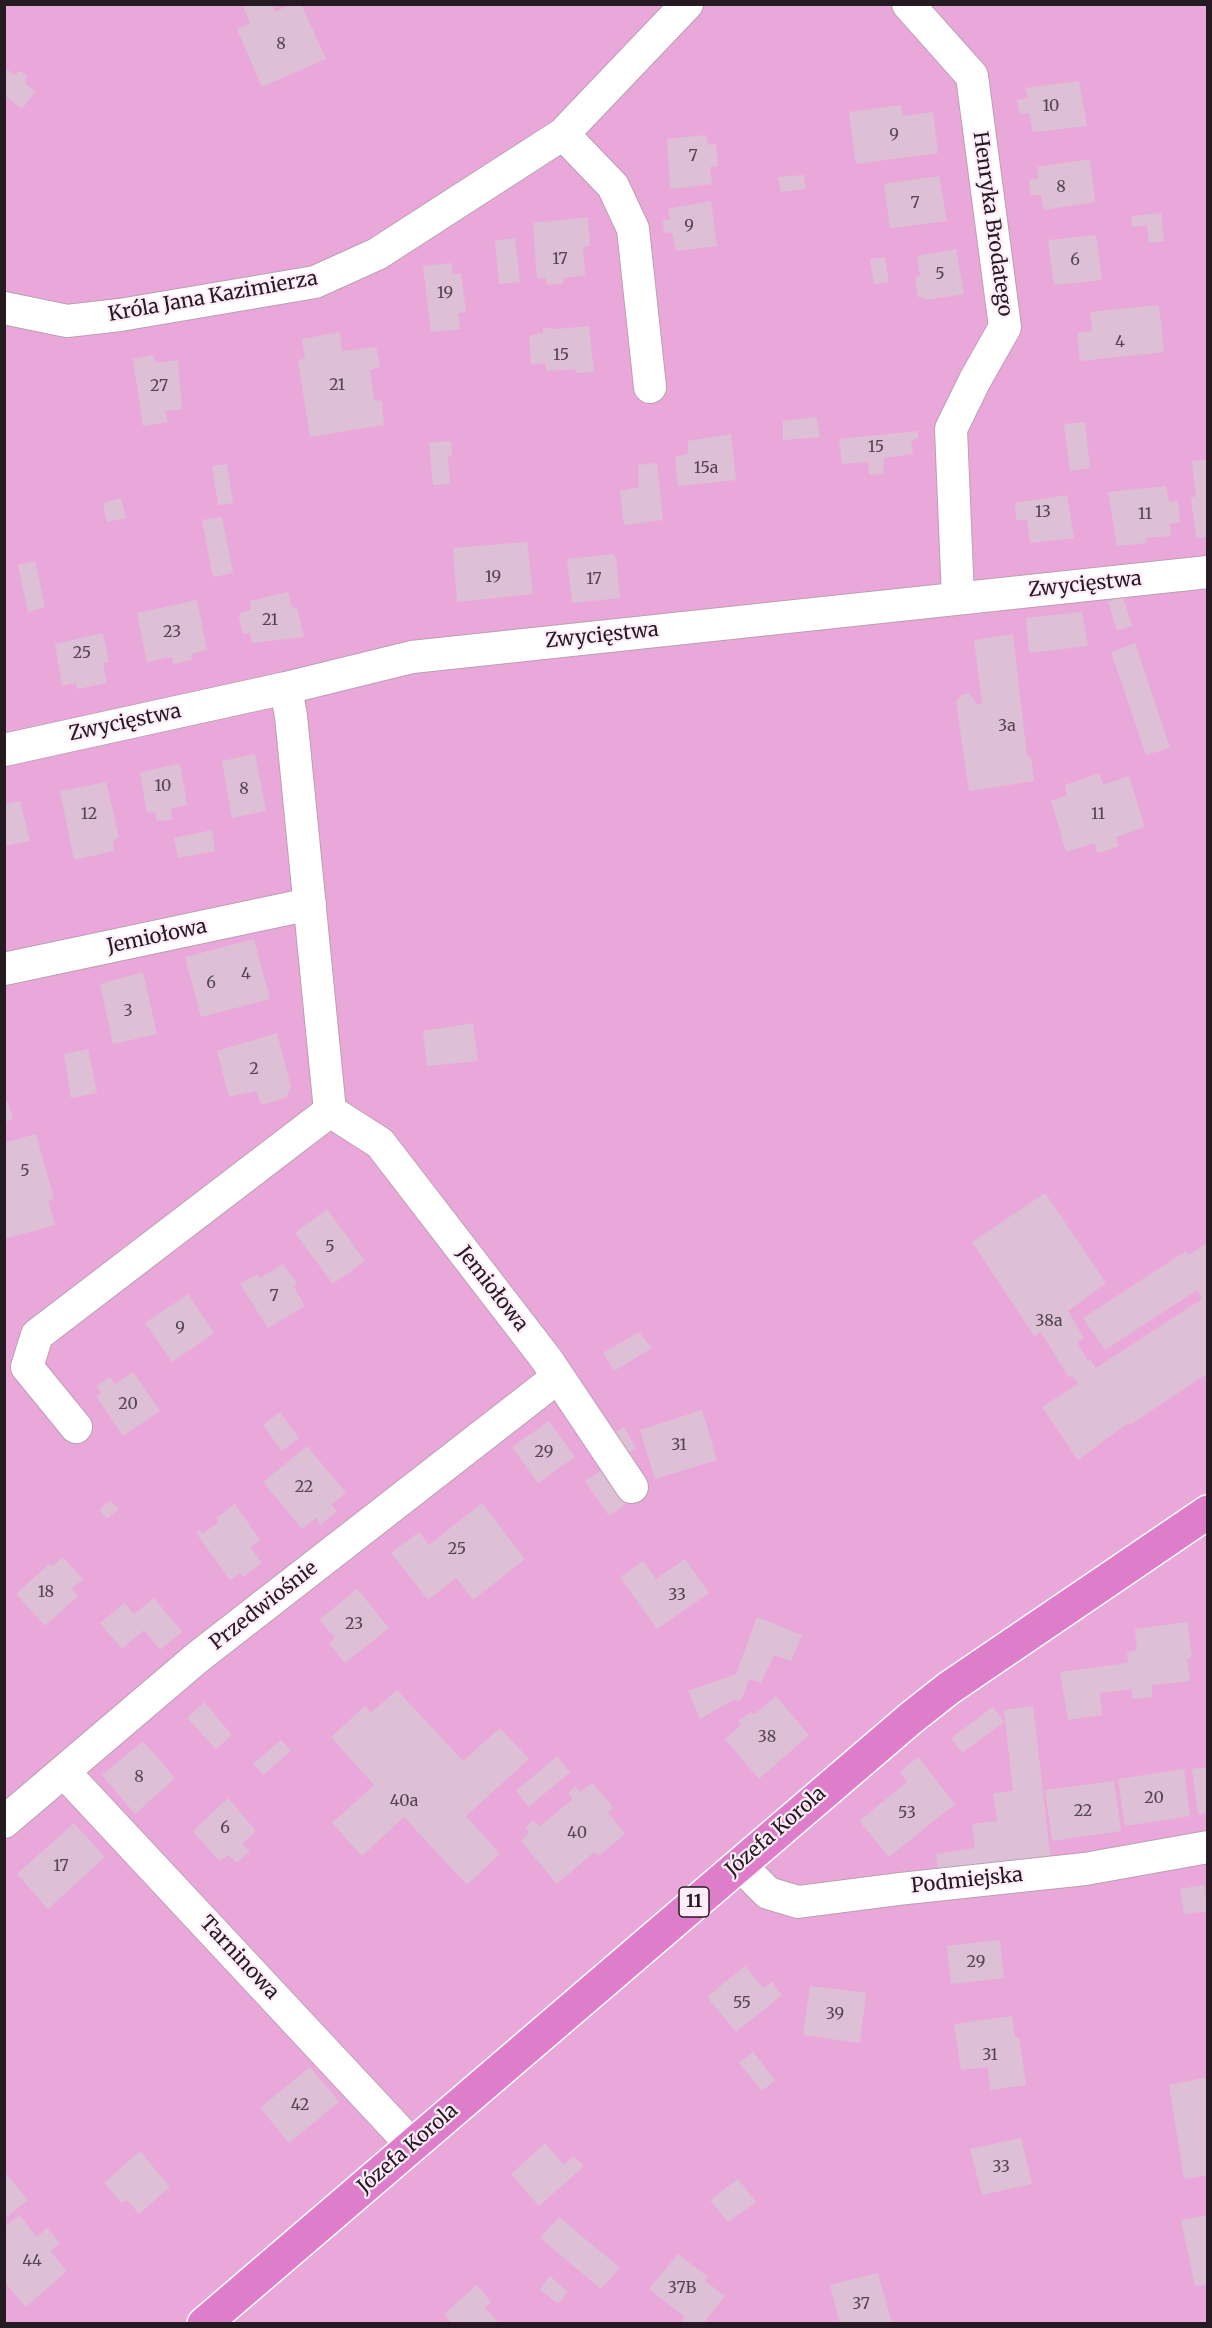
<!DOCTYPE html>
<html>
<head>
<meta charset="utf-8">
<style>
	body { margin:0 }
	#map { position:relative; width:1212px; height:2328px; overflow:hidden; background:#f9dbf1; font-family:Merriweather,serif }
	canvas { display:block }
	.frame { position:absolute; inset:0; border:6px solid #251a22; pointer-events:none }
</style>
</head>
<body>
<div id="map">
<canvas width="1212" height="2328"></canvas>
<div class="frame"></div>
</div>
<script>
const ctx = document.querySelector('canvas').getContext('2d');
ctx.lineJoin = 'round';
function fill(path, color) { ctx.fillStyle = color; ctx.fill(path, 'evenodd'); }
function strokePath(path, color, width, dash) { ctx.strokeStyle = color; ctx.lineWidth = width; ctx.lineCap = dash ? 'butt' : 'round'; ctx.setLineDash(dash || []); ctx.stroke(path); }
function write(font, color, halo, rows, align = 'center') {
  ctx.font = font + ' Merriweather,serif'; ctx.lineWidth = 4.5; ctx.setLineDash([]); ctx.textBaseline = 'middle'; ctx.strokeStyle = halo; ctx.fillStyle = color; for (const [text, x, y, turn = 0] of rows) {
    ctx.save(); ctx.translate(x, y); ctx.rotate((+turn || 0) * Math.PI / 180); ctx.textAlign = isNaN(turn) ? turn : align; if (halo) ctx.strokeText(text, 0, 0); ctx.fillText(text, 0, 0); ctx.restore();
  }
}
fill(new Path2D(`
	M5,5H1207V2323L5,2324Z`), '#e9a8d9');
fill(new Path2D(`
	M242,4H272L275,12L292,4H301L326,59L262,87L237,29L250,23Z
	M4,67L14,75L19,71L27,75L25,83L35,92L22,109L4,95Z
	M1079,81L1087,126L1033,132L1029,113L1020,114L1017,100L1028,98L1025,88Z
	M901,105L903,116L933,112L938,153L856,164L849,112Z
	M706,135L708,145L716,144L718,166L710,167L712,184L670,189L667,139Z
	M1090,159L1095,202L1044,210L1041,195H1030L1029,180L1038,178L1037,167Z
	M804,175L806,189L781,192L778,177Z
	M939,176L947,221L890,228L884,184Z
	M711,201L717,246L676,251L672,232L664,233L663,220L670,219L668,209Z
	M1161,213L1164,241L1149,243L1147,225L1132,227L1131,216Z
	M588,217L590,246L583,247L585,275L564,278L563,283L547,285L546,278L537,279L533,223Z
	M1096,235L1102,280L1054,285L1048,240Z
	M515,238L520,282L499,284L495,241Z
	M956,249L964,294L925,300L923,297H918L915,278L920,275L917,256Z
	M885,257L889,282L874,284L870,259Z
	M451,263L453,274L461,273L466,312L458,313L460,329L431,332L423,266Z
	M1159,305L1164,352L1080,361L1077,333L1092,331L1090,312Z
	M589,326L594,372L576,373L575,369L547,371L545,363L531,365L529,336L543,333V328L558,329Z
	M340,332L342,351L376,347L380,367L370,370L374,400L382,401L384,425L310,437L298,361L305,358L302,339Z
	M153,355L156,363L178,360L182,409L165,411L168,422L143,426L133,359Z
	M816,417L820,437L783,440V421Z
	M1085,422L1090,468L1070,471L1064,424Z
	M918,431V438L911,441L913,454L884,458L883,474L869,475L868,462L842,464L839,439Z
	M731,434L736,480L678,486L675,457L688,454V441Z
	M451,441L452,456H448L450,484L433,485L429,443Z
	M1208,459V537L1196,538L1191,498L1196,496L1192,461Z
	M657,463L663,520L624,525L620,491L639,487L638,465Z
	M227,464L233,503L218,505L212,466Z
	M1166,486L1169,502L1177,501L1179,506L1180,522L1170,524L1171,536L1147,538L1146,543L1117,546L1108,492Z
	M1067,495L1074,538L1030,543L1027,520H1016L1015,503Z
	M121,498L126,518L107,522L103,503Z
	M222,517L233,573L213,577L202,520Z
	M527,542L533,594L457,602L453,548Z
	M614,554L616,559L620,598L572,603L567,559Z
	M35,561L45,607L28,612L18,565Z
	M288,592L292,607L297,608L304,637L252,643L250,633L243,634L239,617L240,613L251,610L250,601Z
	M1123,597L1132,626L1117,631L1108,602Z
	M197,600L207,650L191,654L192,660L173,664L172,657L147,662L137,613Z
	M1082,612L1088,646L1029,653L1026,618Z
	M103,633L109,662L103,663L107,683L77,689L76,683L62,686L55,644Z
	M1013,634L1027,756L1031,757L1034,781L969,791L956,701L962,695L969,693L977,704H982L974,640Z
	M1135,643L1170,748L1146,755L1111,652Z
	M255,754L266,811L232,818L222,761Z
	M178,764L181,768L187,805L171,808L172,820L157,821L155,812L147,813L140,772Z
	M1099,773L1103,785L1129,776L1145,827L1116,837L1119,846L1099,853H1097L1095,843L1066,852L1051,801L1067,795L1065,785Z
	M106,782L119,837L113,841L114,851L74,860L60,791Z
	M20,801L30,841L5,846V804Z
	M212,830L215,851L178,858L174,838Z
	M254,939L270,999L201,1017L185,957Z
	M143,972L157,1034L113,1044L100,984Z
	M473,1023L478,1061L427,1066L423,1031Z
	M277,1033L291,1087L286,1098L261,1105L256,1091L229,1097L217,1051Z
	M88,1049L97,1093L71,1098L64,1054Z
	M8,1102L13,1119L4,1122V1103Z
	M36,1134L54,1199L48,1201L55,1225L4,1239V1143Z
	M1045,1193L1106,1283L1068,1311L1084,1338L1077,1342L1088,1361L1090,1359L1096,1368L1202,1299L1197,1290L1105,1350L1083,1318L1186,1251L1189,1255L1208,1242V1373L1130,1425L1128,1423L1078,1460L1042,1407L1078,1384L1072,1375L1069,1378L1041,1332L1034,1336L972,1242Z
	M327,1209L365,1261L333,1284L295,1233Z
	M283,1264L297,1283L294,1287L305,1306L268,1328L240,1284L257,1274L260,1278Z
	M188,1294L214,1333L172,1362L145,1323Z
	M639,1332L652,1348L614,1371L603,1353Z
	M133,1372L160,1411L123,1436L96,1396L101,1393L96,1386L110,1377L115,1384Z
	M702,1410L717,1460L655,1479L640,1430Z
	M280,1412L299,1438L282,1451L263,1425Z
	M549,1421L575,1457L538,1483L512,1447Z
	M624,1427L636,1448L622,1457L609,1436Z
	M307,1446L346,1493L331,1505L337,1511L321,1525L316,1518L302,1529L263,1482Z
	M602,1470L626,1504L609,1516L585,1481Z
	M110,1500L119,1509L107,1519L99,1510Z
	M482,1503L525,1559L473,1600L456,1578L428,1600L391,1553L419,1532L429,1545Z
	M235,1504L260,1540L250,1547L262,1563L243,1577L240,1573L230,1580L196,1533L200,1530L202,1534L219,1522L216,1518Z
	M63,1557L83,1579L72,1589L78,1596L45,1626L16,1594L49,1564L53,1566Z
	M685,1559L709,1593L657,1629L620,1577L643,1561L656,1579Z
	M357,1589L389,1628L345,1663L329,1643L335,1638L319,1620Z
	M154,1598L182,1632L160,1650L144,1630L122,1649L100,1623L125,1603L134,1614Z
	M757,1617L802,1635L791,1661L774,1655L761,1683L749,1679L741,1701L733,1700L700,1719L688,1691L736,1674Z
	M1187,1622L1192,1656L1187,1659L1190,1681L1152,1685V1697L1133,1699L1131,1689L1100,1693L1102,1715L1068,1720L1060,1672L1128,1663L1127,1652L1137,1650L1135,1629Z
	M397,1690L463,1761L500,1728L529,1759L466,1816L500,1854L467,1885L404,1817L362,1856L332,1823L374,1785L331,1737L365,1706L371,1713Z
	M776,1696L809,1735L759,1779L725,1739L741,1725L738,1721L751,1712L755,1714Z
	M204,1702L232,1735L216,1749L187,1718Z
	M1033,1706L1051,1861L939,1875L936,1854L975,1848L972,1824L997,1821L993,1793L1013,1791L1004,1710Z
	M993,1707L1004,1722L962,1753L951,1738Z
	M281,1740L291,1751L263,1775L253,1764Z
	M143,1741L175,1778L135,1814L102,1775Z
	M557,1756L570,1772L529,1807L516,1791Z
	M918,1757L955,1804L889,1857L859,1821L907,1782L900,1772Z
	M1208,1767V1813L1198,1814L1192,1769Z
	M1184,1769L1190,1816L1125,1826L1118,1779Z
	M1114,1781L1121,1831L1052,1841L1045,1790Z
	M592,1783L610,1803L613,1808L608,1813L625,1834L599,1856L594,1852L557,1884L521,1841L529,1833L526,1828L533,1820L540,1826L573,1799L568,1794L575,1786L580,1792Z
	M228,1798L256,1831L242,1844L250,1851L237,1863L229,1855L219,1861L193,1831Z
	M74,1823L105,1857L48,1909L17,1874Z
	M1204,1885L1208,1911L1184,1914L1180,1889Z
	M1000,1940L1004,1978L951,1984L947,1946Z
	M745,1966L763,1988L772,1982L782,1995L736,2032L707,1997Z
	M810,1986L866,1993L860,2043L803,2035Z
	M1012,2016L1015,2037H1019L1026,2085L990,2090L988,2067L961,2070L954,2024Z
	M753,2052L775,2080L762,2091L739,2063Z
	M310,2067L339,2102L289,2143L260,2108Z
	M1208,2077V2175L1184,2179L1169,2085Z
	M1021,2138L1032,2184L982,2195L970,2149Z
	M545,2143L564,2165L574,2156L584,2166L539,2206L511,2174Z
	M140,2151L170,2187L139,2214L127,2200L122,2203L104,2183Z
	M4,2171L28,2200L7,2217L4,2214Z
	M738,2179L756,2202L728,2222L710,2200Z
	M19,2215L37,2237L47,2228L60,2243L50,2251L67,2271L26,2307L4,2282V2227Z
	M1208,2215V2284L1195,2286L1181,2220Z
	M559,2217L620,2268L601,2289L540,2238Z
	M678,2254L708,2277L705,2281L725,2296L703,2324H686L682,2321L685,2317L649,2289Z
	M878,2273L892,2324H840L830,2285Z
	M550,2276L568,2292L558,2304L540,2289Z
	M477,2285L491,2302L485,2308L500,2324H452L444,2314Z`), '#dec0d6');
const minor = new Path2D(`
	M908,4L972,76L1005,327L975,380L951,429L958,598
	M563,134L613,186L633,229L650,387
	M4,308L67,321L120,315L315,282L377,254L563,134L687,4
	M4,750L286,688L412,657L1208,572
	M4,969L310,904
	M330,1111L380,1143L547,1360L632,1487
	M76,1427L27,1367L37,1335L330,1111L291,716L286,688
	M64,1772L412,2145
	M4,1822L198,1657L558,1377
	M739,1864L768,1893L798,1902L899,1889L1085,1869L1208,1847`);
const highway = new Path2D(`
	M204,2324L911,1718L949,1688L1208,1512`);
strokePath(minor, '#bb9fb4', 34);
strokePath(highway, '#fff', 36);
strokePath(minor, '#fff', 32);
strokePath(highway, '#de7dc9', 33);
write('16px', '#53444f', null, [
	["8",281,44],
	["10",1051,106],
	["9",894,135],
	["7",693,156],
	["8",1061,187],
	["7",915,203],
	["9",689,226],
	["17",560,259],
	["6",1075,260],
	["5",940,274],
	["19",445,293],
	["4",1120,342],
	["15",561,355],
	["21",337,385],
	["27",159,386],
	["15",876,447],
	["15a",706,468],
	["13",1043,512],
	["11",1145,514],
	["19",493,577],
	["17",594,579],
	["21",270,620],
	["23",172,632],
	["25",82,653],
	["3a",1007,726],
	["10",163,786],
	["8",244,789],
	["12",89,814],
	["11",1098,814],
	["4",246,974],
	["6",211,983],
	["3",128,1011],
	["2",254,1069],
	["5",25,1171],
	["5",330,1247],
	["7",274,1296],
	["38a",1049,1321],
	["9",180,1328],
	["20",128,1404],
	["31",679,1445],
	["29",544,1452],
	["22",304,1487],
	["25",457,1549],
	["18",46,1592],
	["33",677,1595],
	["23",354,1624],
	["38",767,1737],
	["8",139,1777],
	["20",1154,1798],
	["40a",404,1801],
	["22",1083,1811],
	["53",907,1813],
	["6",225,1828],
	["40",577,1833],
	["17",61,1866],
	["29",976,1962],
	["55",742,2003],
	["39",835,2014],
	["31",990,2055],
	["42",300,2105],
	["33",1001,2167],
	["44",32,2261],
	["37B",682,2288],
	["37",861,2304]
]);
for (const [x, y, w] of [
	[694,1902,30]
]) { const box = new Path2D(); box.roundRect(x - w / 2, y - 15, w, 30, 4.5); ctx.fillStyle = '#ffecf9'; ctx.fill(box); strokePath(box, '#251a22', 1.5); }
write('bold 18px', '#251a22', null, [
	["11",694,1902]
]);
write('20px', '#251a22', '#ffecf9', [
	["Henryka Brodatego",992,224,82],
	["Króla Jana Kazimierza",213,297,-10],
	["Zwycięstwa",1085,585,-6],
	["Zwycięstwa",602,636,-6],
	["Zwycięstwa",125,723,-12],
	["Jemiołowa",157,937,-12],
	["Jemiołowa",492,1289,52],
	["Przedwiośnie",264,1606,-38],
	["Józefa Korola",776,1832,-41],
	["Podmiejska",967,1881,-6],
	["Tarninowa",239,1958,47],
	["Józefa Korola",408,2149,-41]
]);
</script>
</body>
</html>
